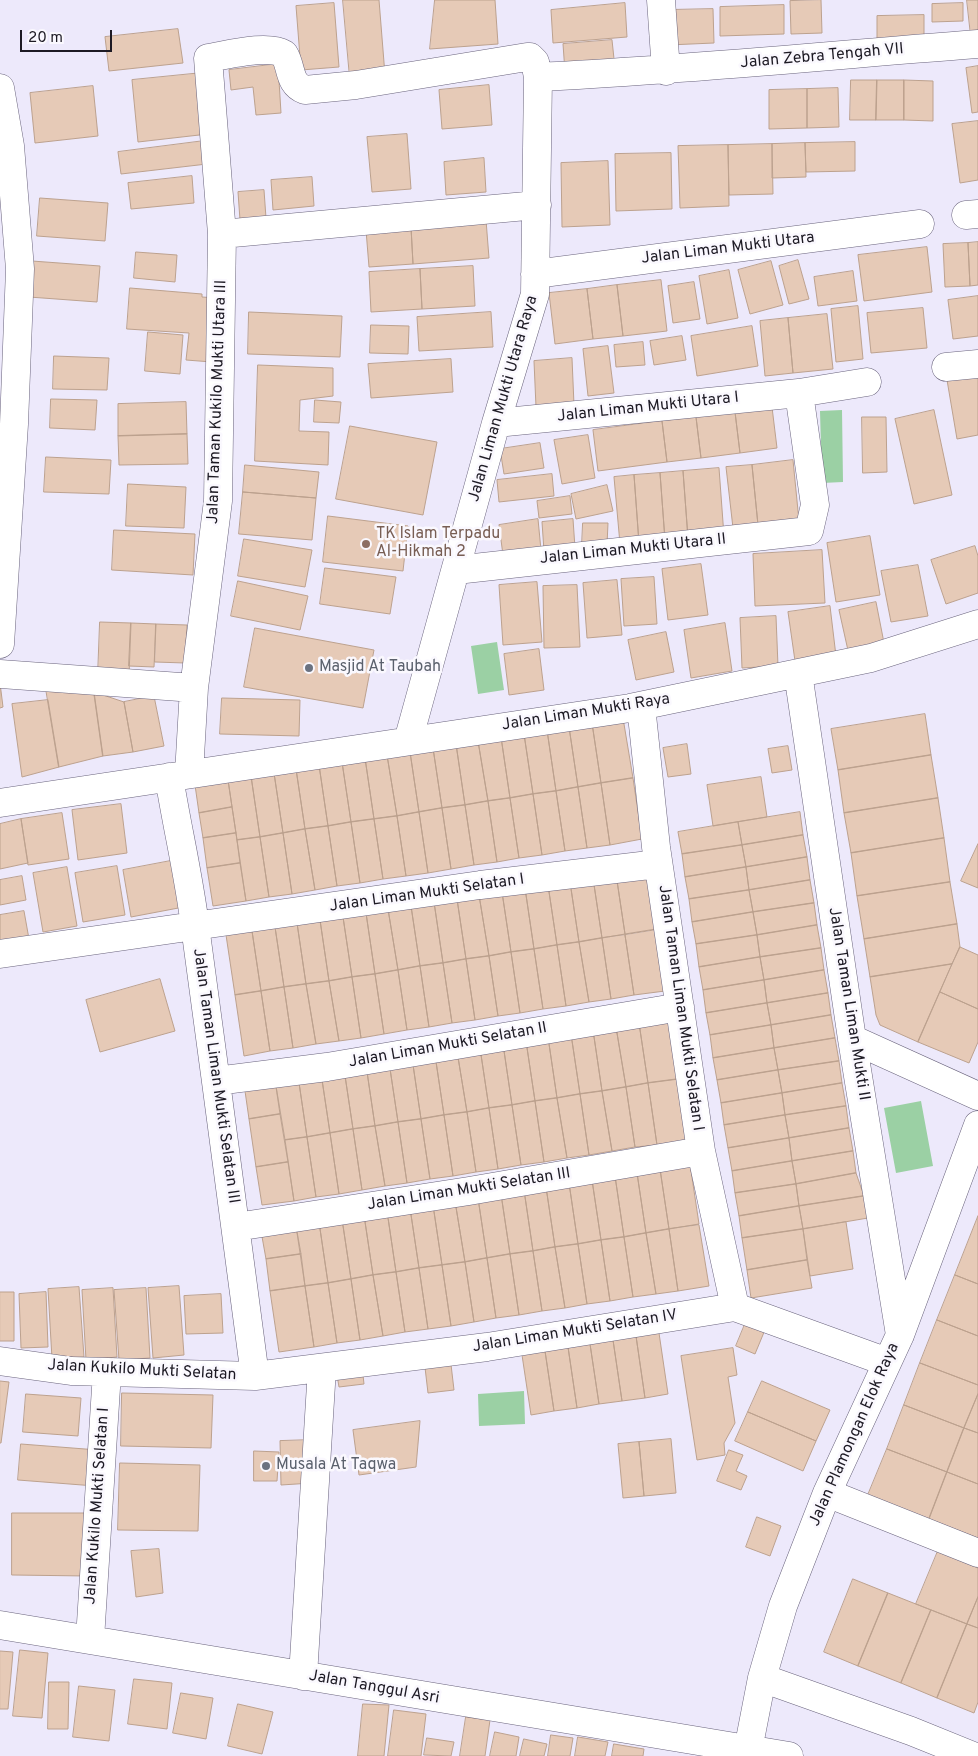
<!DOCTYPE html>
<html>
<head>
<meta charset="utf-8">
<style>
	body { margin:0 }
	#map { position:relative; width:978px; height:1756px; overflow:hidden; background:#ede9fb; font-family:Overpass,sans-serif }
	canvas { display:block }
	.scale { position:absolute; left:20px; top:30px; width:92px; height:22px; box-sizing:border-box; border:2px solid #1d1a24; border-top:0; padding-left:6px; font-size:15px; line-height:18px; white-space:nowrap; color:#1d1a24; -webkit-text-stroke:4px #faf8fe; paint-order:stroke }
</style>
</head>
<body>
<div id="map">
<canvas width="978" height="1756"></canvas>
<div class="scale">20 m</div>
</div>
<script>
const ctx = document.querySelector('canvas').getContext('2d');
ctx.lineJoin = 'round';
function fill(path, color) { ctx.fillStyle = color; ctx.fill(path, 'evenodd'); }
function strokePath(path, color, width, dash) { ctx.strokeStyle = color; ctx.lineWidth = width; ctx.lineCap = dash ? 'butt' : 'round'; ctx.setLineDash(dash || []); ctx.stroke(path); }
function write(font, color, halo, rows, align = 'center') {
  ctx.font = font + ' Overpass,sans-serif'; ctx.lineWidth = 5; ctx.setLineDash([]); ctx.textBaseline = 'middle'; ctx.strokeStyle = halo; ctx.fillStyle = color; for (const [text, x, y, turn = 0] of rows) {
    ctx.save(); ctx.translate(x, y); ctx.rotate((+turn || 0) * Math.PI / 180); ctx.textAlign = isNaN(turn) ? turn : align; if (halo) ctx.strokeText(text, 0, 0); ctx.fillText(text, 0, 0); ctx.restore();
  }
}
fill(new Path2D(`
	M842,410L843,482L822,483L820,411Z
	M497,642L504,690L478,694L471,646Z
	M921,1101L933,1166L896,1173L884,1108Z
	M524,1391L525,1424L479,1426L478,1394Z`), '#9bd0a4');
const building = new Path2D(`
	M343,0H379L385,75L350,78Z
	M435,0H495L498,44L430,49Z
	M821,0L822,33L791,34L790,1Z
	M967,0H978V36H971Z
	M334,3L339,67L301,70L296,6Z
	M625,3L627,37L553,43L551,10Z
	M963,3V21L932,22V4Z
	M784,5V34L720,36V7Z
	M713,9L714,43L668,45V10Z
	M924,15V38L877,39V16Z
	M178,29L183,63L109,71L105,37Z
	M612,40L615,68L565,72L563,44Z
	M278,64L281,113L256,115L253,87L231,90L229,70Z
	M978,66V112L972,113L966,68Z
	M202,73L208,134L138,142L132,80Z
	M851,80H877L876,120H850Z
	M877,80H904V120H876Z
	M904,80L933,81V121L904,120Z
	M489,85L492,125L442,129L439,90Z
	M93,86L98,136L35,143L30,93Z
	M838,88L839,127L807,128V89Z
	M807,89V128L769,129V90Z
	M978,121V180L960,183L952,124Z
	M407,134L411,189L372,192L367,137Z
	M204,141L207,164L121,174L118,152Z
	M855,142V171L806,172L805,143Z
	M805,143L806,177L772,178V144Z
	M772,144L773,194L729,195L728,145Z
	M728,145L729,206L680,208L678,146Z
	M671,153L672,209L616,211L615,154Z
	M484,158L486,192L446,195L444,162Z
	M608,161L610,225L562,227L561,163Z
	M192,176L194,203L131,209L128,183Z
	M312,177L314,206L273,210L271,180Z
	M264,190L266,218L240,220L238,192Z
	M40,198L108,203L105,241L37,236Z
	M486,220L489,258L413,264L411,227Z
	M411,227L413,264L369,267L366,230Z
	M978,242V285L970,286L968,243Z
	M968,243L970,286L945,287L943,244Z
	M927,247L932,292L864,301L858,255Z
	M136,252L177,255L175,282L134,278Z
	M798,260L809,299L789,304L779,266Z
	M32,261L100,266L97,302L29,297Z
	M771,261L783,305L750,314L738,270Z
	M473,266L475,306L422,309L420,269Z
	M420,269L422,309L371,312L369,272Z
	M729,270L738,318L707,324L699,276Z
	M853,271L857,301L818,306L814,277Z
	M661,280L667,331L623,336L617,285Z
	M694,282L700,319L673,323L668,286Z
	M617,285L623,336L593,339L587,289Z
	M130,288L202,294V297L217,298L212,362L186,360L189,333L127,329Z
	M587,289L593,339L555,344L549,293Z
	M978,296V336L953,339L948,300Z
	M858,306L863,359L836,362L831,309Z
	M923,308L927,348L871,353L867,313Z
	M249,312L342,316L340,357L248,354Z
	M491,312L493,347L419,351L417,317Z
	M827,314L833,369L793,373L788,318Z
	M788,318L793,373L765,376L760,321Z
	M371,325L409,326L408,354L370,353Z
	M752,326L758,366L697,376L691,336Z
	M148,332L183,335L180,374L145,371Z
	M682,336L686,360L654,365L650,341Z
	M643,342L645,365L616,367L614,345Z
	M608,346L614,393L588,396L583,349Z
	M54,356L109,358L107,390L53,389Z
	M572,358L574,405L536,407L534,361Z
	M451,359L453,392L371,398L368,364Z
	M258,365L333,368V396L300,400L299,431L329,432L328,465L255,461Z
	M978,369V435L957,439L946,374Z
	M51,399L97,400L95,430L50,428Z
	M315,400L341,402L339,423L314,422Z
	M186,402L187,434L118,436V404Z
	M772,407L777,448L740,453L735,412Z
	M934,410L952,495L914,504L895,419Z
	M735,412L740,453L701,458L696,417Z
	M696,417L701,458L667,462L662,421Z
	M862,417H886L887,472L863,473Z
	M662,421L667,462L598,471L593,430Z
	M350,426L437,442L423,515L336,499Z
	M187,434L188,464L119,465L118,436Z
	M588,435L595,478L562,484L554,440Z
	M540,443L544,468L504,474L500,449Z
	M46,457L111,460L109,494L44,492Z
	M793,460L799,521L758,525L752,465Z
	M245,465L319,472L316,498L243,492Z
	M752,465L758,525L733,528L726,467Z
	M719,468L724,536L688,538L683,471Z
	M683,471L688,538L665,540L660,473Z
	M660,473L665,540L639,543L634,475Z
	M552,474L554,496L499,502L497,480Z
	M634,475L639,543L620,544L614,477Z
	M128,484L186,487L184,528L126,526Z
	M607,485L613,511L576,519L571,494Z
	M243,492L316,498L312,540L239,534Z
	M570,496L572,514L539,518L537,501Z
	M328,516L408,526L403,571L323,562Z
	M538,519L541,550L503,555L499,525Z
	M573,519L575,548L544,551L542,522Z
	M583,523H608L607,545H582Z
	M114,530L195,534L193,575L112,570Z
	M870,536L880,595L836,602L827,543Z
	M244,539L312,550L305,587L238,576Z
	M975,546L978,556V593L946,604L931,560Z
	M822,550L825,603L755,606L753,554Z
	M701,564L708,615L668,620L662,569Z
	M918,565L928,616L891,622L881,571Z
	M325,568L396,577L390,614L320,604Z
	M654,577L657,624L624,626L621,579Z
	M617,580L622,635L587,638L583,583Z
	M238,581L308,596L300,630L231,616Z
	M537,582L542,642L503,645L499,585Z
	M577,585L580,647L544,648L543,586Z
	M876,602L885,648L849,655L839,610Z
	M830,606L836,656L795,661L788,612Z
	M776,616L778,666L742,668L740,618Z
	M100,622L131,623L129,676L98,675Z
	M131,623L156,624L154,667L129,666Z
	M725,623L732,671L691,678L684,630Z
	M156,624L187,625L185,663L155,662Z
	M255,628L374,650L363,708L244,687Z
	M666,632L674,672L636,680L628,640Z
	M539,649L544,690L509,695L504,654Z
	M0,683L3,707L0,708Z
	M45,683L94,692L103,756L59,767Z
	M94,692L124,702L133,752L103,756Z
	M154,696L164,746L133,752L124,702Z
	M222,698L300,700L299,736L220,734Z
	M48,700L59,767L22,777L12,704Z
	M925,714L931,755L838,770L831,729Z
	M623,718L633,778L601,783L592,723Z
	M592,723L601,783L578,787L569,727Z
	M569,727L578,787L556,791L547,730Z
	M547,730L556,791L533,794L524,734Z
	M524,734L533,794L510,798L501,737Z
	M501,737L510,798L488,801L478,741Z
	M478,741L488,801L465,805L456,744Z
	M456,744L465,805L442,808L433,748Z
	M687,744L691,774L668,777L663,748Z
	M788,746L792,770L772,773L768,749Z
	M433,748L442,808L419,812L410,752Z
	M410,752L419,812L397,816L387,755Z
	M387,755L397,816L374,819L365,758Z
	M931,755L938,798L844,813L838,770Z
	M365,758L374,819L351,822L342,762Z
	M342,762L351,822L328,826L319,765Z
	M319,765L328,826L305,829L296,769Z
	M296,769L305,829L283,833L274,773Z
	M227,773L232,807L199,813L194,778Z
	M274,773L283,833L260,837L251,776Z
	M251,776L260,837L237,840L228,780Z
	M761,777L767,817L713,826L707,785Z
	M633,778L642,839L610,845L601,783Z
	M601,783L610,845L587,848L578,787Z
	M578,787L587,848L565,851L556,791Z
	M556,791L565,851L542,855L533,794Z
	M533,794L542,855L519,858L510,798Z
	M510,798L519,858L497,862L488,801Z
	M938,798L944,838L851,853L844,813Z
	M488,801L497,862L474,865L465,805Z
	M121,804L127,853L78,860L72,810Z
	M465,805L474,865L451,869L442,808Z
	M232,807L236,833L203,838L199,813Z
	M442,808L451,869L428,873L419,812Z
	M419,812L428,873L406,876L397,816Z
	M800,812L803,835L742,845L738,822Z
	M62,813L69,859L28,865L21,819Z
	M397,816L406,876L383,879L374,819Z
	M21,819L28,863L0,869V824Z
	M374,819L383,879L360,883L351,822Z
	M351,822L360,883L337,886L328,826Z
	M738,822L742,845L682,854L678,832Z
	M328,826L337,886L315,890L305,829Z
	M305,829L315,890L292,894L283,833Z
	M236,833L240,863L207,868L203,838Z
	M283,833L292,894L269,897L260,837Z
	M803,835L807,857L746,867L742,845Z
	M260,837L269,897L246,901L237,840Z
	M944,838L950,882L857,896L851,853Z
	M978,844V888L961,881Z
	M742,845L746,867L685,877L682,854Z
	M807,857L810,880L749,890L746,867Z
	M181,859L189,906L131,917L123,870Z
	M240,863L246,901L213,906L207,868Z
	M117,866L125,915L83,922L75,873Z
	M67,867L77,926L43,932L33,873Z
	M746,867L749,890L689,899L685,877Z
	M647,869L656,929L625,934L616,874Z
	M616,874L625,934L602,938L593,878Z
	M22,876L26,900L0,905V880Z
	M593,878L602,938L579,942L570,882Z
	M810,880L814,903L753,912L749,890Z
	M570,882L579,942L557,945L548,885Z
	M950,882L957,924L864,939L857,896Z
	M548,885L557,945L534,949L525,888Z
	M525,888L534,949L511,952L502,892Z
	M749,890L753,912L692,922L689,899Z
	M502,892L511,952L489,956L479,895Z
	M479,895L489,956L466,959L457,899Z
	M457,899L466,959L443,963L434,902Z
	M434,902L443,963L420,966L411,906Z
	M814,903L817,925L757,935L753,912Z
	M411,906L420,966L398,970L388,909Z
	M388,909L398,970L375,974L366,913Z
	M24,911L29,939L0,944V915Z
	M753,912L757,935L696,944L692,922Z
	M366,913L375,974L352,977L343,917Z
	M343,917L352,977L329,981L320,920Z
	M320,920L329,981L306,984L297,923Z
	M297,923L306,984L284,987L275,927Z
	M957,924L960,947L952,964L870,977L864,939Z
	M817,925L821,948L760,957L757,935Z
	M275,927L284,987L261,991L252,931Z
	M656,930L665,991L634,995L625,935Z
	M252,931L261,991L235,995L226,935Z
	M625,935L634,995L611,999L602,938Z
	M757,935L760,957L699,967L696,944Z
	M602,938L611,999L589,1002L579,942Z
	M579,942L589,1002L566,1006L557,945Z
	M557,945L566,1006L543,1009L534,949Z
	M960,947L978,955V1009L940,992Z
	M821,948L824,970L764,980L760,957Z
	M534,949L543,1009L520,1013L511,952Z
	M511,952L520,1013L498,1016L489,956Z
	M489,956L498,1016L475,1020L466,959Z
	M760,957L764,980L703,990L699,967Z
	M466,959L475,1020L452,1023L443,963Z
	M443,963L452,1023L429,1027L420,966Z
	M952,964L918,1042L880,1025L876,1015L870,977Z
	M420,966L429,1027L407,1030L398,970Z
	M398,970L407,1030L384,1034L375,974Z
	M824,970L828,993L767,1003L764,980Z
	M375,974L384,1034L361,1038L352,977Z
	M352,977L361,1038L339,1041L329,981Z
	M160,979L175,1031L100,1052L86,1000Z
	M764,980L767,1003L706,1013L703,990Z
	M329,981L339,1041L316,1044L306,984Z
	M306,984L316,1044L293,1048L284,987Z
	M284,987L293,1048L270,1051L261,991Z
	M261,991L270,1051L244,1056L235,995Z
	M940,992L978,1009V1042L969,1063L918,1042Z
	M828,993L831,1015L771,1025L767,1003Z
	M767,1003L771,1025L710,1035L706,1013Z
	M831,1015L835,1038L774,1048L771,1025Z
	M669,1018L679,1079L648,1083L639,1023Z
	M639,1023L648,1083L626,1087L616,1027Z
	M771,1025L774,1048L713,1058L710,1035Z
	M616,1027L626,1087L602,1091L593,1030Z
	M593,1030L602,1091L580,1094L571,1034Z
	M571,1034L580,1094L557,1098L548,1037Z
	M548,1037L557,1098L535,1101L526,1041Z
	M835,1038L839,1061L778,1070L774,1048Z
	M526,1041L535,1101L512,1105L503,1044Z
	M503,1044L512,1105L489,1108L480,1048Z
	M480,1048L489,1108L467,1112L457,1051Z
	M774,1048L778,1070L717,1080L713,1058Z
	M457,1051L467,1112L444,1115L435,1055Z
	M435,1055L444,1115L421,1119L412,1058Z
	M412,1058L421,1119L398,1122L389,1062Z
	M839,1061L842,1083L782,1093L778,1070Z
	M389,1062L398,1122L375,1126L366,1065Z
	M366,1065L375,1126L353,1129L344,1069Z
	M344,1069L353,1129L330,1133L321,1073Z
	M778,1070L782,1093L721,1103L717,1080Z
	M321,1073L330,1133L307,1137L298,1076Z
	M298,1076L307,1137L285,1140L275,1080Z
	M679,1079L688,1140L657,1145L648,1083Z
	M275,1080L280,1114L249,1119L244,1084Z
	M648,1083L657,1145L635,1147L626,1087Z
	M842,1083L846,1106L785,1115L782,1093Z
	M626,1087L635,1147L612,1151L602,1091Z
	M602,1091L612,1151L589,1155L580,1094Z
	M782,1093L785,1115L724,1125L721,1103Z
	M580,1094L589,1155L567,1158L557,1098Z
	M557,1098L567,1158L544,1162L535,1101Z
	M535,1101L544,1162L521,1165L512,1105Z
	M512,1105L521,1165L498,1169L489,1108Z
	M846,1106L849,1128L789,1138L785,1115Z
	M489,1108L498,1169L476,1172L467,1112Z
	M467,1112L476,1172L453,1176L444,1115Z
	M280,1114L288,1162L256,1167L249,1119Z
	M444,1115L453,1176L430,1179L421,1119Z
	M785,1115L789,1138L728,1148L724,1125Z
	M421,1119L430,1179L407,1183L398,1122Z
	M398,1122L407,1183L385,1186L375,1126Z
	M375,1126L385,1186L362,1190L353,1129Z
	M849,1128L853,1151L792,1161L789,1138Z
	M353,1129L362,1190L339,1194L330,1133Z
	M330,1133L339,1194L316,1197L307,1137Z
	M307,1137L316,1197L294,1201L285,1140Z
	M789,1138L792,1161L732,1171L728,1148Z
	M853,1151L856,1173L796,1184L792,1161Z
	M792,1161L796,1184L735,1193L732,1171Z
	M288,1162L294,1201L262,1205L256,1167Z
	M690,1164L699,1224L669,1229L660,1169Z
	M660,1169L669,1229L646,1233L637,1173Z
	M637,1173L646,1233L624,1237L615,1176Z
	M856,1173L864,1196L799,1206L796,1184Z
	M615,1176L624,1237L601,1240L592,1180Z
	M592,1180L601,1240L578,1244L569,1183Z
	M569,1183L578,1244L555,1247L546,1187Z
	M796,1184L799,1206L739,1216L735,1193Z
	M546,1187L555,1247L533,1251L524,1190Z
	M524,1190L533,1251L510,1254L501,1194Z
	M501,1194L510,1254L487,1258L478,1198Z
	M864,1196L868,1218L803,1229L799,1206Z
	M478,1198L487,1258L465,1262L455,1201Z
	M455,1201L465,1262L442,1265L433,1205Z
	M433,1205L442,1265L419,1268L410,1208Z
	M799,1206L803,1229L742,1238L739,1216Z
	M410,1208L419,1268L396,1272L387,1211Z
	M387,1211L396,1272L373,1275L364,1215Z
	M364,1215L373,1275L351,1279L342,1219Z
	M978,1216V1284L955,1275Z
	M342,1219L351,1279L328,1283L319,1222Z
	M319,1222L328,1283L305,1286L296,1226Z
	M846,1222L853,1269L810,1276L803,1229Z
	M699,1225L709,1286L678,1291L669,1229Z
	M296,1226L301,1254L266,1259L261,1231Z
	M669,1229L678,1291L656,1294L646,1233Z
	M803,1229L807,1260L747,1270L742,1238Z
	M646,1233L656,1294L633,1297L624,1237Z
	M624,1237L633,1297L610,1301L601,1240Z
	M601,1240L610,1301L587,1304L578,1244Z
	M578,1244L587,1304L565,1308L555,1247Z
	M555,1247L565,1308L542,1311L533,1251Z
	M533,1251L542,1311L519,1315L510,1254Z
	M301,1254L305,1286L270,1291L266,1259Z
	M510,1254L519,1315L496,1318L487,1258Z
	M487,1258L496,1318L474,1322L465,1262Z
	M807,1260L812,1288L751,1298L747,1270Z
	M465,1262L474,1322L451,1326L442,1265Z
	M442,1265L451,1326L428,1329L419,1268Z
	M419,1268L428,1329L405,1332L396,1272Z
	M396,1272L405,1332L383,1336L373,1275Z
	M373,1275L383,1336L360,1340L351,1279Z
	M955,1275L978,1284V1336L937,1320Z
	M351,1279L360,1340L337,1343L328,1283Z
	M328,1283L337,1343L314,1347L305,1286Z
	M179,1286L184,1355L153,1358L148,1288Z
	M305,1286L314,1347L279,1352L270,1291Z
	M79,1287L84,1357L52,1359L48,1289Z
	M113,1288L117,1357L86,1360L82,1290Z
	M146,1288L150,1358L119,1360L114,1290Z
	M0,1292H14V1341H0Z
	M46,1292L48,1347L21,1348L19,1294Z
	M221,1294L223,1333L186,1334L184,1296Z
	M748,1317L767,1325L755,1354L736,1346Z
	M937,1320L978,1336V1385L920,1363Z
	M659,1333L668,1394L645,1398L636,1336Z
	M636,1336L645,1398L622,1401L613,1340Z
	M613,1340L622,1401L599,1404L590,1344Z
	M590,1344L599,1404L577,1408L568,1347Z
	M568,1347L577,1408L554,1411L545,1351Z
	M733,1348L737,1375L728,1377L735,1423L724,1443L725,1455L697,1460L681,1356Z
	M545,1351L554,1411L531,1415L522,1355Z
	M450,1356L454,1390L428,1393L424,1359Z
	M920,1363L978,1385V1394L964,1428L904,1405Z
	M362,1366L364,1384L339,1387L336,1369Z
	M0,1381L9,1382L1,1443H0Z
	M762,1381L830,1410L816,1441L748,1412Z
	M122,1393L213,1395L211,1448L121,1446Z
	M26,1394L81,1398L78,1436L23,1432Z
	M978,1394V1433L964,1428Z
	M904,1405L964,1428L947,1472L887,1449Z
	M748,1412L816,1441L803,1471L735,1441Z
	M420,1421L416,1467L359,1475L353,1430Z
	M964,1428L978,1433V1484L947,1472Z
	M671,1439L676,1493L644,1496L639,1442Z
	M311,1440L312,1483L281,1485L280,1441Z
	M639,1442L644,1496L623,1498L618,1444Z
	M21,1444L98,1450L95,1486L18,1480Z
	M887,1449L947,1472L929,1519L868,1495Z
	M729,1450L743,1455L736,1471L747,1476L741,1490L717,1481Z
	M254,1451L279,1452L277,1481H254Z
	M120,1463L200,1465L198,1531L118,1530Z
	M947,1472L978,1484V1538L929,1519Z
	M12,1513H87V1576L12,1575Z
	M757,1517L781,1526L770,1556L746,1547Z
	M159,1549L163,1593L136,1597L131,1551Z
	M938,1551L978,1568V1597L967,1624L916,1604Z
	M853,1579L888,1593L858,1666L824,1652Z
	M888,1593L931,1610L901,1683L858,1666Z
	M978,1597V1628L967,1624Z
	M931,1610L967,1624L937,1698L901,1683Z
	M967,1624L978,1628V1702L974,1713L937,1698Z
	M20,1650L48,1653L42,1718L13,1716Z
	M0,1651L13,1652L8,1709H0Z
	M134,1679L172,1683L167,1729L128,1724Z
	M49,1682H69L68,1729H48Z
	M79,1686L115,1690L109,1741L73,1737Z
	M181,1693L213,1698L206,1739L173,1733Z
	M238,1704L273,1712L262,1754L228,1746Z
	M363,1704L389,1705L384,1756H358Z
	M394,1710L426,1714L421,1756H388Z
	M466,1717L490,1720L485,1756H460Z
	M495,1732L519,1737L516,1756H490Z
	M551,1735L573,1738L570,1756H548Z
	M578,1737L608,1742L605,1756H575Z
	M427,1738L454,1742L451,1756L424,1755Z
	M524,1739L547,1744L544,1756H520Z
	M614,1744L644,1749L643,1756H612Z`);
fill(building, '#e6cab7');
strokePath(building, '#bca18e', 1);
const minor = new Path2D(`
	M661,0L666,71
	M538,77C685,70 831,55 978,44
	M0,88L10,146L20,269L14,424L0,644
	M966,215L978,214
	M222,234L537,205
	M535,274L920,224
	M946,367L978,364
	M496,423L799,393L867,382
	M456,570L809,531L815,505L799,393
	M798,673L852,1039L900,1335
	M0,674L194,688
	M641,706L656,847L701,1151L735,1307
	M189,774L194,688L218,501L222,234L208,58C227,55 268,44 284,54C292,66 288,84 305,90L356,85L527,57H530L535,62L538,77L535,294L496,423L408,741
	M169,777C177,827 189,877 195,926C215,1076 236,1226 255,1376
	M0,803L630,708L871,658L978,624
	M0,954L480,885L658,864
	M852,1039L978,1096
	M216,1081L327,1067L680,1007
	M236,1227L469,1191L701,1151
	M0,1361L71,1371L255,1376L487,1347L735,1307L887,1362
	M827,1493L978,1553
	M0,1625L789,1756
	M90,1639L107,1372
	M303,1676L322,1368
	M762,1678L911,1731L973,1756
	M748,1750L762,1678L783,1606L827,1493L900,1335L978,1125`);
strokePath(minor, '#6a647d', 29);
strokePath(minor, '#fff', 28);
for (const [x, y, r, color] of [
	[366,544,5,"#8d6e63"],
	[309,668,5,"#6b7280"],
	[266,1466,5,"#6b7280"]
]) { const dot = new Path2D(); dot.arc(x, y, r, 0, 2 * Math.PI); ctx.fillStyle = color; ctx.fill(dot); strokePath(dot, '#faf8fe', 2); }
write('16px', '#1d1a24', '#faf8fe', [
	["Jalan Zebra Tengah VII",822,57,-5],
	["Jalan Liman Mukti Utara",728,249,-7],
	["Jalan Liman Mukti Utara Raya",504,399,-74],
	["Jalan Taman Kukilo Mukti Utara III",218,402,-88],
	["Jalan Liman Mukti Utara I",648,408,-6],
	["Jalan Liman Mukti Utara II",633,550,-6],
	["Jalan Liman Mukti Raya",586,713,-9],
	["Jalan Liman Mukti Selatan I",427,894,-8],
	["Jalan Taman Liman Mukti II",848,1004,81],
	["Jalan Taman Liman Mukti Selatan I",680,1008,82],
	["Jalan Liman Mukti Selatan II",448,1046,-10],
	["Jalan Taman Liman Mukti Selatan III",215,1076,82],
	["Jalan Liman Mukti Selatan III",469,1190,-9],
	["Jalan Liman Mukti Selatan IV",575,1332,-9],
	["Jalan Kukilo Mukti Selatan",142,1371,3],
	["Jalan Plamongan Elok Raya",855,1435,-66],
	["Jalan Kukilo Mukti Selatan I",98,1506,-86],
	["Jalan Tanggul Asri",374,1688,10]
]);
write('16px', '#785e54', '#faf8fe', [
	["TK Islam Terpadu",376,535],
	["Al-Hikmah 2",376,553]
], 'left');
write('16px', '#5b616d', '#faf8fe', [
	["Masjid At Taubah",319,668],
	["Musala At Taqwa",276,1466]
], 'left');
</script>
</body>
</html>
